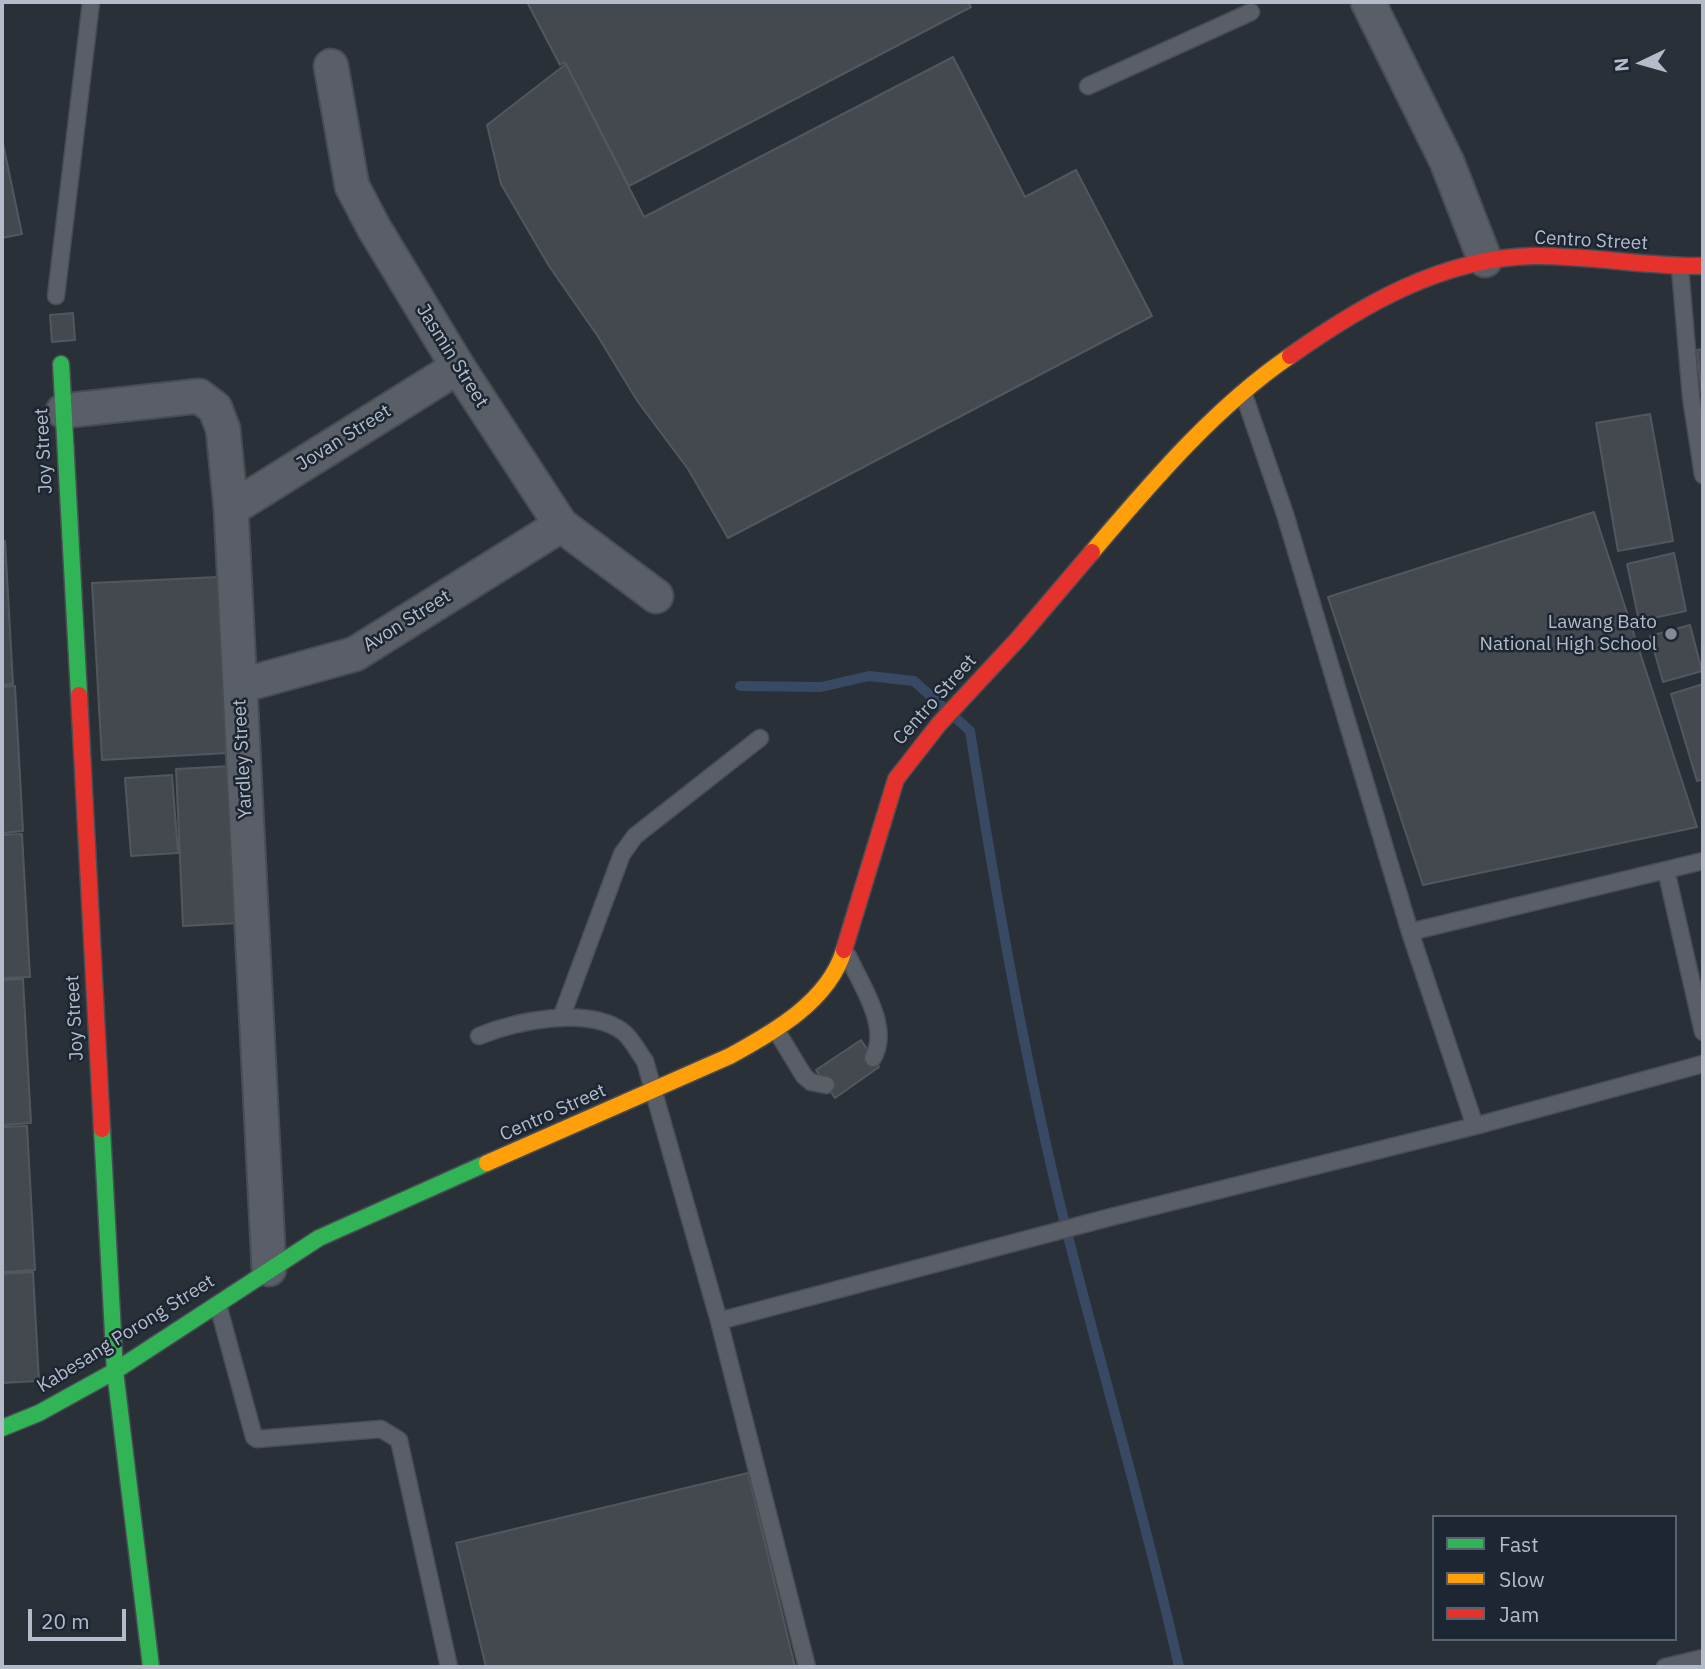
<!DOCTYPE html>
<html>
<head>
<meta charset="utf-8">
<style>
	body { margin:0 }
	#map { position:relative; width:1705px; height:1669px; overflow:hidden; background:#2a3038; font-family:"IBM Plex Sans",sans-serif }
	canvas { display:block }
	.frame { position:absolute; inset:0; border:4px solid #b4bcc9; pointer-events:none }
	.legend { position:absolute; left:1432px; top:1515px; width:245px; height:126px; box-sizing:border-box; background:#1d2633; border:2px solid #59626f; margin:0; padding:9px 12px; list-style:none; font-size:21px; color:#b4bcc9 }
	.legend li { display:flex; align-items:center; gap:14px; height:35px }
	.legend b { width:35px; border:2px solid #59626f }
	.north { position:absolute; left:1607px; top:28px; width:70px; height:70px; -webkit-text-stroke:5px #1d2633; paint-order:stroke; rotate:265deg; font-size:19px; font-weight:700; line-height:28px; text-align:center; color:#b4bcc9 }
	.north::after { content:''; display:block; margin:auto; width:24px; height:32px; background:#b4bcc9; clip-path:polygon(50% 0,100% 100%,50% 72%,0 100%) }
	.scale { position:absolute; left:28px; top:1609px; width:98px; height:32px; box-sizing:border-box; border:4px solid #b4bcc9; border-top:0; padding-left:9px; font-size:21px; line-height:24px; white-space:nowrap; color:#b4bcc9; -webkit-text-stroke:5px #1d2633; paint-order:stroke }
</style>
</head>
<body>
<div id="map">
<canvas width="1705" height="1669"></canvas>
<div class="frame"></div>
<ul class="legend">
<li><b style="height:9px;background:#30b455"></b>Fast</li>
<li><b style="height:9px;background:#ff9f0a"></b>Slow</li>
<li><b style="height:9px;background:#e5322d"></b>Jam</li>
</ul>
<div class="north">N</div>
<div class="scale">20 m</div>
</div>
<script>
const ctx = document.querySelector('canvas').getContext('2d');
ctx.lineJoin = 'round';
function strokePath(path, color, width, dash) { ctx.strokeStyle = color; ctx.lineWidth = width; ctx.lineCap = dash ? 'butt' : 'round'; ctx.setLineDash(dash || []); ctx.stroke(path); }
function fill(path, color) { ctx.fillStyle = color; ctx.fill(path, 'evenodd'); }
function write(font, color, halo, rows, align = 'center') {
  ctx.font = font + ' "IBM Plex Sans",sans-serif'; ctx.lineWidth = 5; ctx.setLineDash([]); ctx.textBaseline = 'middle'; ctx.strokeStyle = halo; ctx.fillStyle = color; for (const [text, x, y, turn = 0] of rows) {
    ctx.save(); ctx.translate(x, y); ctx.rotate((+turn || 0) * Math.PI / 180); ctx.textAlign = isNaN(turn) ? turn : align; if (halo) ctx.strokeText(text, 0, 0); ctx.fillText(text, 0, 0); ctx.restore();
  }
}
strokePath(new Path2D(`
	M740,686L821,687L869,676L914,681L944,708
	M956,718L970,731C995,889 1022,1045 1059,1200C1097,1356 1144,1510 1179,1667`), '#384963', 10);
const building = new Path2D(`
	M527,2H968L971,7L629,186L565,62L560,65Z
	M953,57L1025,197L1076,170L1152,316L728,538L688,469L638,402L597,335L549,266L501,184L487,125L566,64L644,217Z
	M2,139L22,234L2,238Z
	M73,313L75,340L52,342L50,315Z
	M1703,349V407L1697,350Z
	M1650,414L1673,541L1618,551L1596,423Z
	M1594,512L1697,827L1423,885L1328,597Z
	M5,541L13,684L2,685V542Z
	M1674,553L1686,611L1639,621L1627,564Z
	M218,577L227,753L102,760L92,583Z
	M1690,625L1702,671L1663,682L1650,636Z
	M1703,684V779L1697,781L1671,694Z
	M15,686L23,831L2,833V687Z
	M232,766L240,923L183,926L176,769Z
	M172,775L178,853L131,856L125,778Z
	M22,834L30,977L2,978V835Z
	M23,979L31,1123L2,1125V980Z
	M861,1040L879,1067L835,1098L816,1070Z
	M27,1126L35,1270L2,1272V1127Z
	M33,1272L39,1381L2,1383V1274Z
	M748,1473L795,1667H486L456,1543Z`);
fill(building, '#444950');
strokePath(building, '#52575f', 2);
const lane = new Path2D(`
	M1088,86L1251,12
	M1680,268L1691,397L1703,475
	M56,296L91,2
	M1244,395L1285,514L1410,932L1475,1126
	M1666,870L1703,1032
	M1410,932L1703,861
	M848,956C861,985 891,1027 873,1058
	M561,1018L622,854L635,836L760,738
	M776,1030L804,1076L811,1082L826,1085
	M479,1036C516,1021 586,1006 622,1031C631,1037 638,1052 645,1061L719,1321L807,1667
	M218,1305L254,1437L257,1439L381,1429L399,1440L449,1667
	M719,1321L1111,1217L1475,1126L1703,1064
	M1665,1667L1703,1658`);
const street = new Path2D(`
	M1368,2L1447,162L1485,260
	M331,66L352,186L374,228L458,367L561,525L656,596
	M63,411L199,396L215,408L223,429L231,509L269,1269
	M231,509L458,367
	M240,686L355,654L561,525`);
const fast = new Path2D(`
	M61,364L79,695
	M102,1129L115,1371L151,1667
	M2,1428L39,1413L115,1371L319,1238L487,1163`);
const slow = new Path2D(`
	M1092,552C1151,483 1214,408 1290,356
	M487,1163L730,1056C774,1032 829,1001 844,950`);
const jam = new Path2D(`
	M1290,356C1362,305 1442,258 1533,256C1589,255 1646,267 1703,266
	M79,695L102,1129
	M844,950L896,779L939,724L1018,639L1092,552`);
strokePath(lane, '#484c53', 19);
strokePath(street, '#484c53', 37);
strokePath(fast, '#484c53', 19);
strokePath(slow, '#484c53', 19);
strokePath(jam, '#484c53', 19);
strokePath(lane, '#5a5e66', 16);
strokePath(street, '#5a5e66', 33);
strokePath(fast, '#30b455', 16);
strokePath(slow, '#ff9f0a', 16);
strokePath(jam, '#e5322d', 16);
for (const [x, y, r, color] of [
	[1671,634,7,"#848b96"]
]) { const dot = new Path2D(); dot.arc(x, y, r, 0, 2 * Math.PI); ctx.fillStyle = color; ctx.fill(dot); strokePath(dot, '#1d2633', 2.5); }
write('19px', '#b4bcc9', '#1d2633', [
	["Centro Street",1591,241,3],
	["Jasmin Street",452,356,58],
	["Jovan Street",344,438,-32],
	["Joy Street",44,451,-93],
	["Avon Street",407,621,-32],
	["Centro Street",935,700,-48],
	["Yardley Street",243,759,-93],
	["Joy Street",75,1018,-93],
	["Centro Street",553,1113,-24],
	["Kabesang Porong Street",126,1334,-32]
]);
write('19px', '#b4bcc9', '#1d2633', [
	["Lawang Bato",1657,623],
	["National High School",1657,645]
], 'right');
</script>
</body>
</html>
